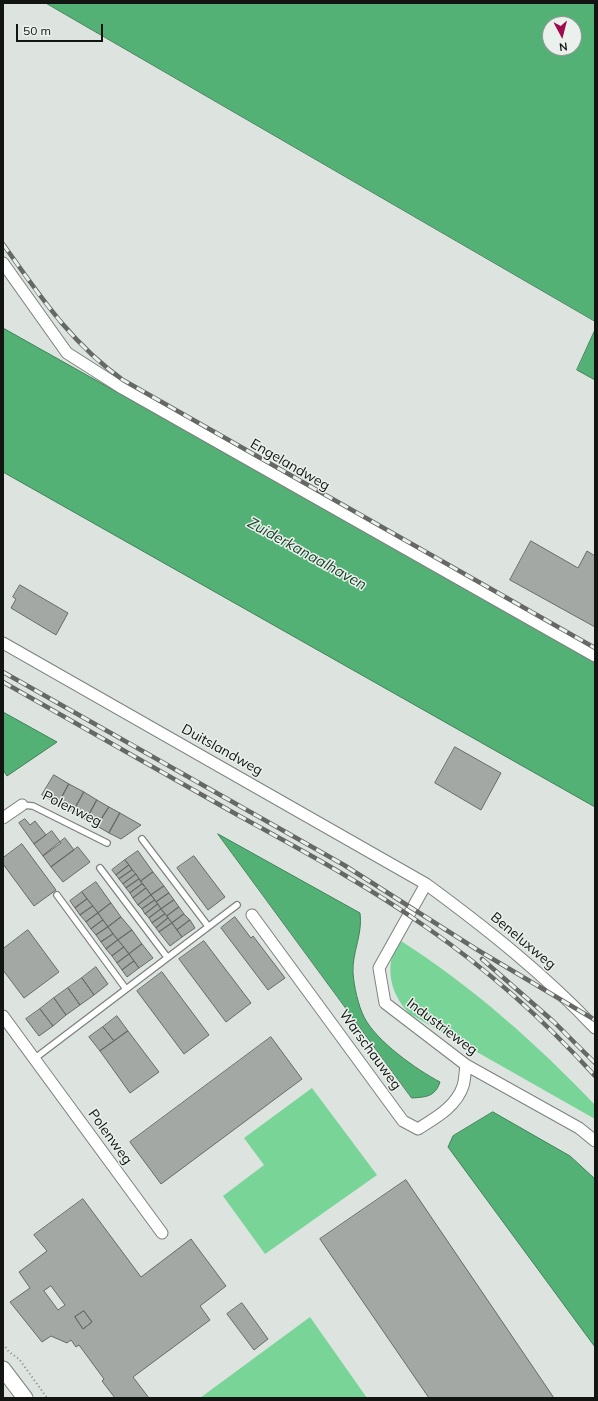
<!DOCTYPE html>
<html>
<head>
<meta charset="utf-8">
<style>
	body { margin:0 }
	#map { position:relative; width:598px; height:1401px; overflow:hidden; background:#dde3df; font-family:Mulish,sans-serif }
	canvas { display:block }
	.frame { position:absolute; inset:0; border:4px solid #131513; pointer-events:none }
	.north { position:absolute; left:542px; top:16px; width:40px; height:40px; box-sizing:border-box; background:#eaf0ec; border:1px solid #949895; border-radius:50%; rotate:173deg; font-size:11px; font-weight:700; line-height:16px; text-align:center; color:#131513 }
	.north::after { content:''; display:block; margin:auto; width:14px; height:18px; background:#a0094d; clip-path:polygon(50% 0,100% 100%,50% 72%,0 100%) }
	.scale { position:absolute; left:16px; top:24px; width:87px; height:18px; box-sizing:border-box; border:2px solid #131513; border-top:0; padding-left:5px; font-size:12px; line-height:14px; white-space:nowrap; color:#131513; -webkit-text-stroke:3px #eaf0ec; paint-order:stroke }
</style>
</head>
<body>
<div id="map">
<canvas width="598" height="1401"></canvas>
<div class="frame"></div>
<div class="north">N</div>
<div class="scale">50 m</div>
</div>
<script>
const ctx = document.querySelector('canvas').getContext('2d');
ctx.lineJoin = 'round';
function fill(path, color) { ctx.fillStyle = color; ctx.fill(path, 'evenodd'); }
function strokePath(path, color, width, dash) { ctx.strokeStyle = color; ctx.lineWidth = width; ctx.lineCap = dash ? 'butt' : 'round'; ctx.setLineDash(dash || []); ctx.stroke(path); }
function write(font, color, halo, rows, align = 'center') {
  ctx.font = font + ' Mulish,sans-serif'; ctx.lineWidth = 3; ctx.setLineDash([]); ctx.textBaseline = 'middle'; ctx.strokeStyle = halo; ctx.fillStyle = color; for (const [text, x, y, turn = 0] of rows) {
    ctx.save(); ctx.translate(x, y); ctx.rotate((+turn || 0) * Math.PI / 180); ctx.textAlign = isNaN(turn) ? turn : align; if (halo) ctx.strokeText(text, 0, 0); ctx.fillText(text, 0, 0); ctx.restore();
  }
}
fill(new Path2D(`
	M401,941C473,987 537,1044 595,1105V1119L410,1014C396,1000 388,982 391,961C392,955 398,947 401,941Z
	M312,1088L377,1175L265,1254L223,1196L264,1165L244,1138Z
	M310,1317L367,1398H200Z`), '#78d597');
const water = new Path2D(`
	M46,3H595V321ZM550,24H574V48H550Z
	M3,328L595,661V807L3,472Z
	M595,330V380L577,370Z
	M3,712L57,742L7,776L3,770Z
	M218,834L360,913C363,934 352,952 353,973C354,986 358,1005 364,1017C376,1041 417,1070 440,1082C435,1097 426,1097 412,1098Z
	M493,1112L570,1156L595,1179V1347L448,1147L453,1136Z`);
fill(water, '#53b175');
strokePath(water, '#408258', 1);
const building = new Path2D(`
	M531,541L578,568L587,551L595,556V627L510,580Z
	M20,585L68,613L56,635L11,608L16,599L13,597Z
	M455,747L501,773L481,810L435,783Z
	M54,775L69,784L58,804L42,795Z
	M69,784L84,792L73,812L58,804Z
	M84,792L97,800L86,820L73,812Z
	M97,800L109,807L97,826L86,820Z
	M109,807L120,813L109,833L97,826Z
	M120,813L141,825L121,839L109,833Z
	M25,819L30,825L35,821L46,835L34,844L19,823Z
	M52,831L61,843L43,856L34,844Z
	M65,838L74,850L51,867L43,856Z
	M22,844L56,890L34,906L3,864V858Z
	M78,847L90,862L63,882L51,867Z
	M138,851L153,872L141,881L125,860Z
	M194,856L225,897L208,910L177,868Z
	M125,860L129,865L116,875L112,870Z
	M129,865L132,870L119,879L116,875Z
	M132,870L136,874L123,884L119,879Z
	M153,872L164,886L151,895L141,881Z
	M136,874L139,879L126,888L123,884Z
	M139,879L142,884L130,893L126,888Z
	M96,882L111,903L98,913L82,892Z
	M142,884L146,888L133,898L130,893Z
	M164,886L169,893L156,902L151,895Z
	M146,888L151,895L138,905L133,898Z
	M82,892L87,899L75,908L70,901Z
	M169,893L174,900L161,909L156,902Z
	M151,895L155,900L142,909L138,905Z
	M87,899L93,906L80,915L75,908Z
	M155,900L158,904L145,914L142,909Z
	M174,900L179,907L167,916L161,909Z
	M111,903L121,917L108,927L98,913Z
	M158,904L161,909L149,918L145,914Z
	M93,906L98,913L86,922L80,915Z
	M179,907L184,914L172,923L167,916Z
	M161,909L165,914L152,923L149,918Z
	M98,913L103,920L91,929L86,922Z
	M165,914L168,918L156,928L152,923Z
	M184,914L190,920L177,930L172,923Z
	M121,917L132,930L118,940L108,927Z
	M235,917L251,938L253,936L285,978L268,990L221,928Z
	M168,918L172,923L159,932L156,928Z
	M103,920L108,927L96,935L91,929Z
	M190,920L195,928L182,937L177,930Z
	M172,923L182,937L170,946L159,932Z
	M108,927L113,934L101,942L96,935Z
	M28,930L59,972L24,998L3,970V949Z
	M132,930L142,944L129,954L118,940Z
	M113,934L118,940L106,949L101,942Z
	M118,940L124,947L112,956L106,949Z
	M204,941L251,1003L226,1022L179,959Z
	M142,944L153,958L139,968L129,954Z
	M124,947L129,954L117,963L112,956Z
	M129,954L134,961L122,970L117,963Z
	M134,961L139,968L127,977L122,970Z
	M96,967L108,984L94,995L82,978Z
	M162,972L209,1035L184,1054L137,991Z
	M82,978L94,995L80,1005L68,988Z
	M68,988L80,1005L66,1015L54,998Z
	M54,998L66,1015L53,1026L40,1009Z
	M40,1009L53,1026L39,1036L26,1019Z
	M117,1016L128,1031L114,1041L103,1027Z
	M103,1027L114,1041L100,1051L89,1037Z
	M128,1031L159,1072L130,1093L100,1051Z
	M271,1037L302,1079L161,1184L130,1142Z
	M406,1180L554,1398H429L320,1239Z
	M83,1199L141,1277L191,1239L226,1286L200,1306L210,1320L133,1377L149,1398H115L102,1381L104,1379L79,1345L76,1347L71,1340L67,1343L51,1336L42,1342L10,1302L30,1288L19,1272L47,1251L34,1235ZM51,1286L65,1305L58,1310L44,1291ZM84,1311L92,1322L83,1329L75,1317Z
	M242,1303L268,1339L254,1350L227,1314Z
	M84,1311L92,1322L83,1329L75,1317Z`);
fill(building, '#a3a8a4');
strokePath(building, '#666b67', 1);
const lane = new Path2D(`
	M22,805L33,806L107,843
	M142,839L208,926
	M100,868L167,957
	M57,895L126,989
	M34,1059L237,905`);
const street = new Path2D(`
	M3,263L67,353L122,388L595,656
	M3,643L426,884C486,928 544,974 595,1028
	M3,818L22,805
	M426,884L379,968L385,1003L466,1065L579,1128L595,1141
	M252,915L403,1121L418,1129C435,1118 456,1107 463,1086C465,1080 465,1071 466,1065
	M3,1016L162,1233`);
const secondary = new Path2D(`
	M3,1369L25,1398`);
strokePath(lane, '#7c827e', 8);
strokePath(street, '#7c827e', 13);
strokePath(secondary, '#7c827e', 17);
strokePath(new Path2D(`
	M3,1344L9,1352L19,1359L47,1398`), '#848885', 2, [1, 3]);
strokePath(lane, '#fff', 5.5);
strokePath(street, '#fff', 11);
strokePath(secondary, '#fff', 15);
const rail = new Path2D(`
	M3,244C40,296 70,342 123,380L595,648
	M3,672L344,865L476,949L595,1020
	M3,682C80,726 157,769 234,813C299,849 365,884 426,927C487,969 545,1021 595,1076
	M482,959L554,1022L595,1063`);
strokePath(rail, '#656865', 4.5);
strokePath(rail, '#eaf0ec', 3, [9]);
write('14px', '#131513', '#eaf0ec', [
	["Engelandweg",290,465,30],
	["Duitslandweg",222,750,29],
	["Polenweg",72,809,26],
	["Beneluxweg",523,941,40],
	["Industrieweg",442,1027,37],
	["Warschauweg",370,1050,54],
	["Polenweg",110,1137,54]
]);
write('italic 15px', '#183f27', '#eaf0ec', [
	["Zuiderkanaalhaven",307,554,29]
]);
</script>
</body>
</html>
